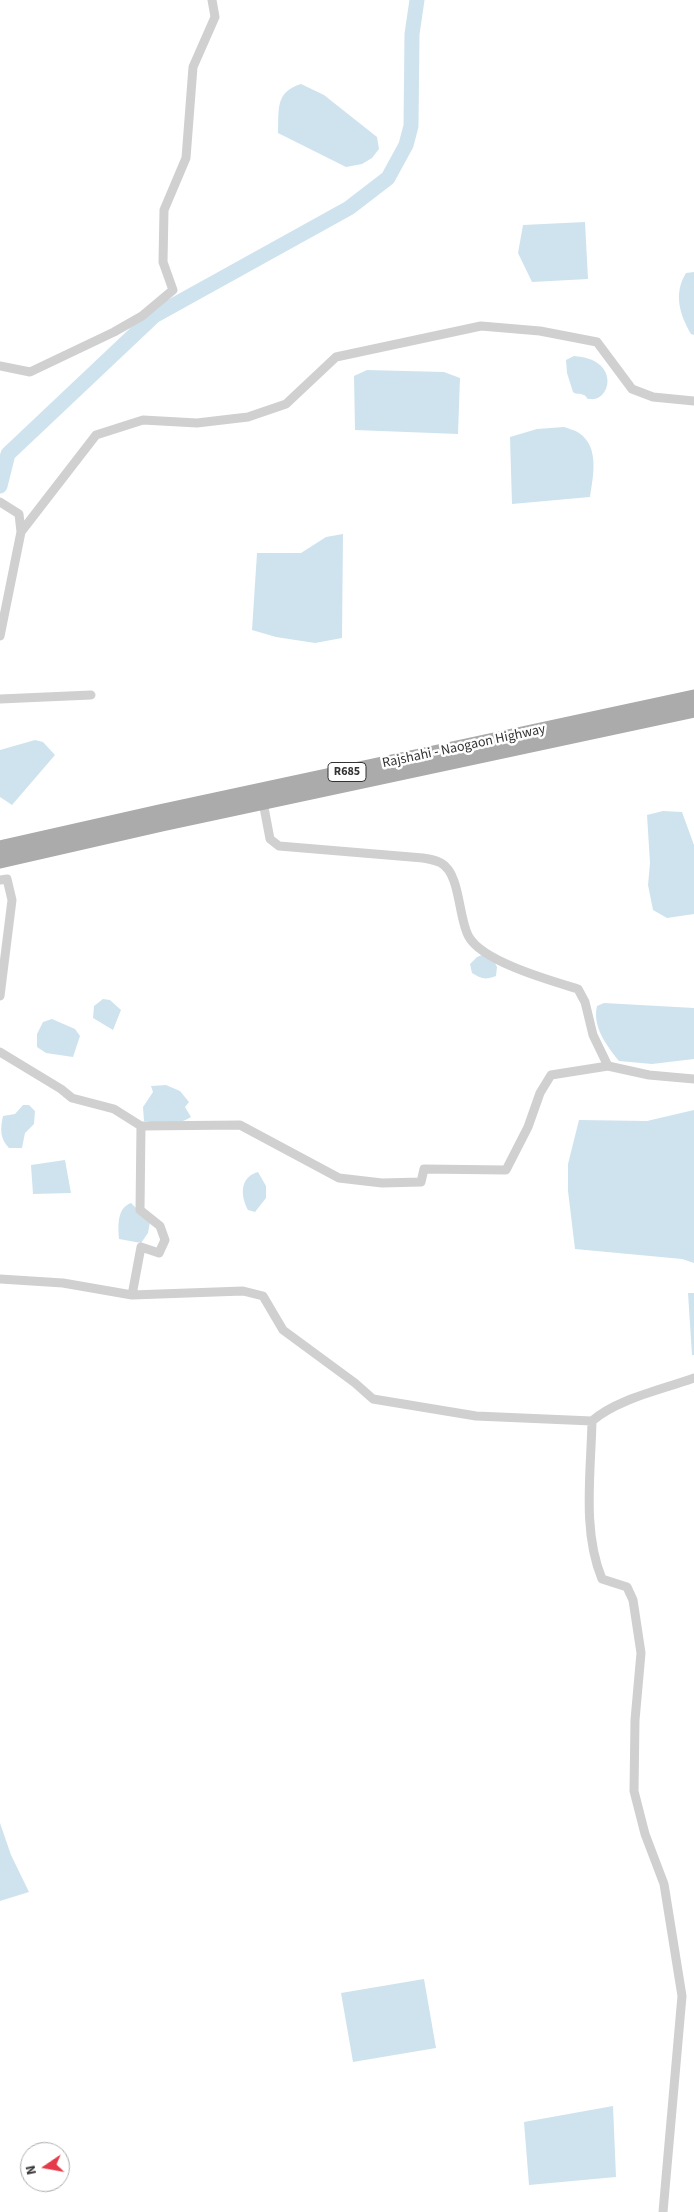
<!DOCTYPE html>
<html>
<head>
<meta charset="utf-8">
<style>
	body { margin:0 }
	#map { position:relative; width:694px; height:2212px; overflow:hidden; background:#fff; font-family:"Source Sans 3",sans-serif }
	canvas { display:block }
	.north { position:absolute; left:20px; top:2142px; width:50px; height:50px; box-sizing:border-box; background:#fff; border:1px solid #adadad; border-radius:50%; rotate:258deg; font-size:14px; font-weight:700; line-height:20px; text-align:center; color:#333 }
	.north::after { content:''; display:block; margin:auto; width:18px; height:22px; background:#e6394a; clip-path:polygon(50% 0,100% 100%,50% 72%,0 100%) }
</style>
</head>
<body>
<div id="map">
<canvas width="694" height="2212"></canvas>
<div class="north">N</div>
</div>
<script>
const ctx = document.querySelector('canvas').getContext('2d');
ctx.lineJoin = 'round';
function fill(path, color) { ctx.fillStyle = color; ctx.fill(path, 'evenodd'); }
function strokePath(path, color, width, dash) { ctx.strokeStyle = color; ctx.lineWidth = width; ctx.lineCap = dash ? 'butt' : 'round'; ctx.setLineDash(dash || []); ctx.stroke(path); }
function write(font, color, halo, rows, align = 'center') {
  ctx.font = font + ' "Source Sans 3",sans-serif'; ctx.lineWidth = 5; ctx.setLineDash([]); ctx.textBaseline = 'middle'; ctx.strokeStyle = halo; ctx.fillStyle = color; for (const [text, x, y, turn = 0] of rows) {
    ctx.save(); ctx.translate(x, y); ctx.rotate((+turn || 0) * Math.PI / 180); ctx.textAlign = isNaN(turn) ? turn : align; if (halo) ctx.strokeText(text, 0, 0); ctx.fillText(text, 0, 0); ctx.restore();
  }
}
fill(new Path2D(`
	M301,84L324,95L377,137L379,149L372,158L362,164L346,167L278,133C279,109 275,92 301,84Z
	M585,222L588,279L532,282L518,253L523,225Z
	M694,272V335L691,334C680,315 673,294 686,273Z
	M574,356C621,359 611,402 590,399C584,398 589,398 584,395C579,393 577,395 573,392L567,373L566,360Z
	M367,370L444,372L460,378L458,434L355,430L354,376Z
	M564,427C569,429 575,430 579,433C600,447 593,477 590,497L512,504L510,437L537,429Z
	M343,534L342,638L315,643L276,637L252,630L257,553H301L326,537Z
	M35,740L43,742L55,755L12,805L0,797V750Z
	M663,811L682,812L694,845V914L667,918L653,910L648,885L650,863L647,815Z
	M482,955L494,961L497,967L496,976C486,980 481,979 472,973L470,964L477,957Z
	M103,999L110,1000L121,1010L113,1030L93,1018L94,1006Z
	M604,1003L694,1008V1059L652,1064L619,1061C607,1046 592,1027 597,1006Z
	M52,1019L75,1029L80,1036L73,1057L46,1053L37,1047V1034L43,1022Z
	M166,1085L180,1091L189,1102L185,1107L191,1117C178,1126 158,1123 144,1121L143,1107L153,1092L151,1086Z
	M23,1105H29L35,1111L34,1124L25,1133L22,1148H9C0,1139 0,1129 3,1116L15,1114Z
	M694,1110V1263L682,1259L575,1249L568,1191V1164L579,1120L647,1121Z
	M65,1160L71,1193L33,1194L31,1165Z
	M258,1172L266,1186V1198L255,1212L248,1210C240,1195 240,1177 258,1172Z
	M131,1203L150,1222L148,1233L141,1243L119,1239C118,1225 117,1208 131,1203Z
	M688,1293H694V1355H692Z
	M0,1823L11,1855L29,1892L0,1901Z
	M424,1979L436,2048L353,2062L341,1993Z
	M613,2106L616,2177L529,2185L524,2122Z`), '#cfe3ee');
strokePath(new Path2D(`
	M0,486L8,454L154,316L349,208L388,178L406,145L411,126L412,34L417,0`), '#cfe3ee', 15);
strokePath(new Path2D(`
	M0,366L30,372L114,332L142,316L173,290L163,262L164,210L186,158L193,67L215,17L212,0
	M0,502L19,514L21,532
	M0,636L21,532L96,435L143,420L197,423L248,417L286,404L336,357L481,326L540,331L597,342L632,389L653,397L694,401
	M0,699L91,695
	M263,802L270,839L279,846L423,858C428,859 436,860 441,863C461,874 458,919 469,937C483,962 552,981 578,989L585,1002L593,1035L608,1066L649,1075L694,1079
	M0,880L7,879L12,900L0,996
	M0,1052L61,1089L72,1098L114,1109L141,1126L240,1125L339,1178L382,1183L421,1182L424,1169L506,1170L528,1127L540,1093L551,1075L608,1066
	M0,1279L63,1283L132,1295L243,1291L263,1296L283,1330L355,1383L373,1399L476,1416L592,1421C617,1399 661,1390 694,1378
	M132,1295L141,1247L159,1253L165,1240L160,1226L140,1210L141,1126
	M592,1421C591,1472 582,1531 602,1579L627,1587L633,1600L641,1653L635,1720L634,1791L645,1834L664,1884L682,1996L663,2212`), '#d0d0d0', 9);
strokePath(new Path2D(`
	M0,848L159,812L694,697
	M0,861L162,824L694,710`), '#ababab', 15);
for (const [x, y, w] of [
	[347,772,38]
]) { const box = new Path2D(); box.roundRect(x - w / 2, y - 9.5, w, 19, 4); ctx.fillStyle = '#fff'; ctx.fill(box); strokePath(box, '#333', 1); }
write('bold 12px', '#333', null, [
	["R685",347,772]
]);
write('14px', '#333', '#fff', [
	["Rajshahi - Naogaon Highway",464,747,-12]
]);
</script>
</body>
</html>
